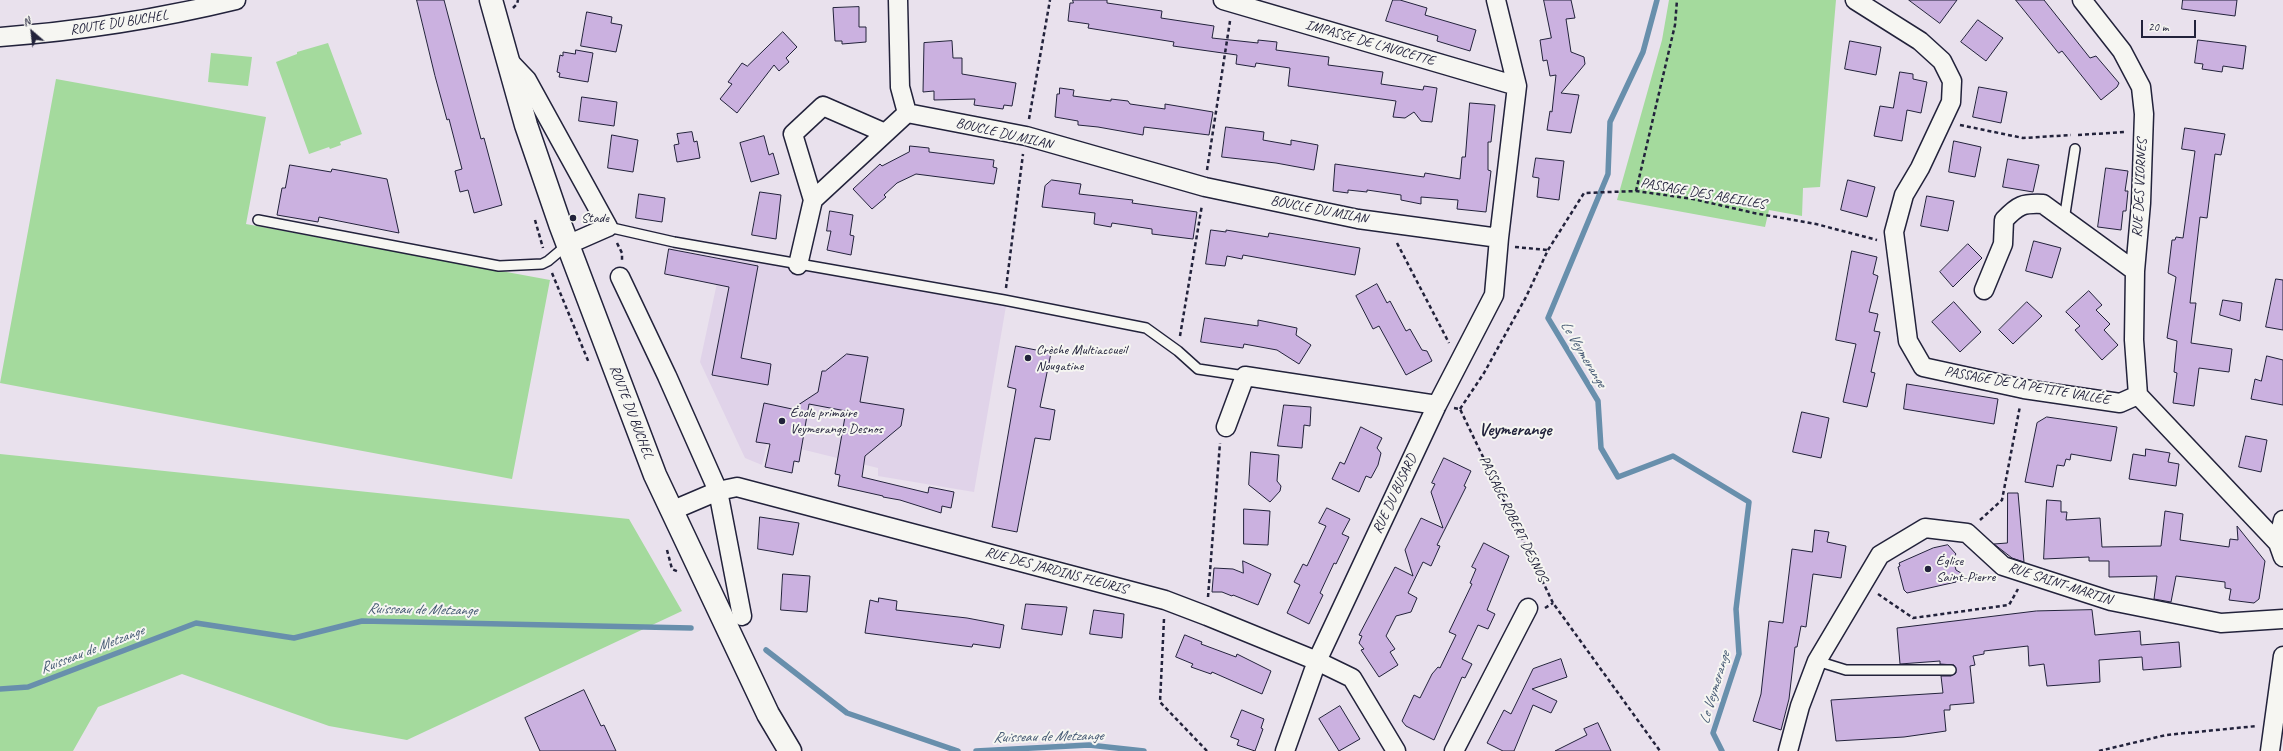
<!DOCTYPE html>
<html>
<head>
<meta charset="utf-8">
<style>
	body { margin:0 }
	#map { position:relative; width:2283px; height:751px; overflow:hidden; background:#e9e1ed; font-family:Caveat,sans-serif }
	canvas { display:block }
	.north { position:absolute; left:12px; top:12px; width:40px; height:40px; -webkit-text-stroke:3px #f6f6f2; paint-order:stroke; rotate:332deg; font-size:11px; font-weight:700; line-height:16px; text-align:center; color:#22223b }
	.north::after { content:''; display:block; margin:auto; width:14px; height:18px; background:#22223b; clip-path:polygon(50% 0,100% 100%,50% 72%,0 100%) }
	.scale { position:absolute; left:2141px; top:20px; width:55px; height:18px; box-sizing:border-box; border:2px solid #22223b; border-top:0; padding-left:5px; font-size:12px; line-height:14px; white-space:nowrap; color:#22223b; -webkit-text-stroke:3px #f6f6f2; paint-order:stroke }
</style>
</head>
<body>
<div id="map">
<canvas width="2283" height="751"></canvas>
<div class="north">N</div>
<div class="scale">20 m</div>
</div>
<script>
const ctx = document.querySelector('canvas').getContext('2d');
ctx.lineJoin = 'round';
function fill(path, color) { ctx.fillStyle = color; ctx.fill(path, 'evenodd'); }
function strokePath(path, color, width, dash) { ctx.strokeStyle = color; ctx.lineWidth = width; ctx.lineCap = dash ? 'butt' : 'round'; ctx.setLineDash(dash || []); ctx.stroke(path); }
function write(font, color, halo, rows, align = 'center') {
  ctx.font = font + ' Caveat,sans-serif'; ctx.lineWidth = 4; ctx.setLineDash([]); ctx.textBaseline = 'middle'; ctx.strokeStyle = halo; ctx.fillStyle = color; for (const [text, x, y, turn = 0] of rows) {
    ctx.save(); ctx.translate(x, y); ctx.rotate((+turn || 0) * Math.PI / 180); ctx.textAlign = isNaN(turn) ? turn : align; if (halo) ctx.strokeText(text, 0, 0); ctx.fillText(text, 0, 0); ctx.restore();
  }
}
fill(new Path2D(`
	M723,255L1006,306L974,492L878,476V468L768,441L762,465L745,458L700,362Z`), '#e0d3e9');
fill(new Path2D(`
	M1669,0H1836L1820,187L1803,188L1802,216L1769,210L1765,227L1617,200L1662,40Z
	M328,43L362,134L340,142L341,145L330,149L329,147L309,154L276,62L297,54V52Z
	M211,53L252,57L248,86L208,82Z
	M56,79L266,117L246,224L550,280L512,479L0,383Z
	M0,454L629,519L682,611L407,740L329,726L182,674L98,707L73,751H0Z`), '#a4da9d');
strokePath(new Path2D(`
	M1657,0L1643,52L1610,122L1608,174L1548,318L1598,401L1601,448L1618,477L1673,456L1749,502L1736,609L1739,654L1713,733L1722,751
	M766,650L847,713L958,751
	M0,689L28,687L196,623L294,638L362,621L691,628
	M976,751L1089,745L1144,751`), '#688fac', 5.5);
const building = new Path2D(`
	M417,0H444L481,139L484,138L502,205L474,213L468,190L460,192L455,171L462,169L449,119L447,120L435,76Z
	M1073,0H1107V3L1162,11L1161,18L1214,26L1212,38L1258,43V40L1277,42L1276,50L1329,57L1328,65L1383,72L1381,84L1423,90L1424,86L1437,88L1432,122L1421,121L1414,112L1405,118L1393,117L1396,101L1288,86L1290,68L1256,63L1255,67L1236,64L1237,55L1173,46L1174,42L1088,28L1089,24L1068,21L1070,3H1073Z
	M1393,0H1400L1427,8L1425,15L1476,30L1470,51L1437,41L1438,36L1386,21Z
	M1544,0H1571L1575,18L1566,19L1571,52L1584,57L1585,64L1561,93L1579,95L1571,133L1547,130L1550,111L1552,112L1556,75L1550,76L1547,60L1543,61L1540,40L1551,38Z
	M1909,0H1957L1940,23Z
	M2016,0H2044L2090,58L2096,56L2119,83L2117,87L2101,100L2062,51L2059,53Z
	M2183,0H2237L2235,16L2182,9Z
	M859,7V27H866V42L842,44V41H835L833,8Z
	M587,12L612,17L611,23L622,25L616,52L581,46Z
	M1978,20L2003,38L1986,61L1961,42Z
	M783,32L797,47L786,58L789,62L779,71L774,65L737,113L720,99L732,84L728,82L742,63L747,66Z
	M2198,40L2246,46L2243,69L2223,66L2222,72L2202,69L2203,64L2195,63Z
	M952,41L953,58H962V74L1016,83L1012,106L1004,105L1003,109L974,105L975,99L934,100V91L923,92L924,43Z
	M1850,41L1881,47L1876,75L1845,69Z
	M576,50L593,53L588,82L559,77L560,73L557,72L560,55L563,56V52L575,54Z
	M1900,72L1913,74V79L1927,82L1921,113L1907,110L1902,141L1874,136L1880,106L1893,108Z
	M1979,87L2007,92L2001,123L1973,117Z
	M1060,88L1074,90L1073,96L1111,101V99L1128,101L1130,104L1165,109V104L1213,112L1209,135L1144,127L1143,135L1098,127L1078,125V121L1055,117L1057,94H1059Z
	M582,97L617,102L614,126L579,121Z
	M1470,103L1495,105L1491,142H1488V170L1491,171L1486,212L1457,209L1458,200L1421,197V204L1401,200V195L1367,190V192L1348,190V193L1333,191L1335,164L1424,177L1425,173L1460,179L1462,157H1465Z
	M1226,127L1264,132L1263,140L1291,145V140L1318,145L1314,170L1276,163L1222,157Z
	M2185,128L2225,134L2221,155L2215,154L2207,218L2200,217L2190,303H2196L2191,343L2232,349L2229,372L2199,368L2194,406L2173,403L2177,373L2174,372L2177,341L2167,338L2176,277L2168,273L2172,240H2175L2176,237L2183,238L2195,151L2182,149Z
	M692,132L694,142L697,141L700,158L677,162L674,145L679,144L677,134Z
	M612,135L638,140L633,172L608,168Z
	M764,136L769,155L773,153L779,174L751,182L740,143Z
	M1954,141L1981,147L1975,177L1949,172Z
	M910,146L929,148V152L994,160L993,167L997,168L994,184L916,174L897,183L884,195L886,197L872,209L853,189L880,164L882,166L909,152Z
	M1536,158L1564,161L1559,200L1537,197L1539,178L1533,177Z
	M2008,159L2039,165L2033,192L2003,187Z
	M290,165L331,172L332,169L387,179L399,233L319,217L318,222L277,215L282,188H285Z
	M2106,168L2128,171L2125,191H2128L2126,211H2123L2121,230L2098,227Z
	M1052,180L1081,184L1079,194L1133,200L1132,203L1197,212L1193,239L1152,234V229L1112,223L1111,227L1094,224L1095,213L1042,207L1045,186Z
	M1848,180L1875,187L1867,217L1841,210Z
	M760,192L781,195L776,239L752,235Z
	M639,194L665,198L662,222L636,218Z
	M1927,196L1954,201L1948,231L1921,226Z
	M830,211L853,215L850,235L854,236L851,255L827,250L831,231H827Z
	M1211,230L1226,232V230L1268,237L1269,233L1360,248L1355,275L1243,255L1242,259L1227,256L1225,266L1206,264Z
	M2034,241L2061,248L2052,278L2026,271Z
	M1968,244L1982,258L1953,287L1940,272Z
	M669,249L758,266L741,358L771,364L768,385L712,375L729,287L665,274Z
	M1852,251L1877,257L1873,274L1878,276L1869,312L1878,314L1874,331L1880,332L1871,372L1875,373L1867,407L1843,402L1856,344L1836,340Z
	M2276,279L2283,280V330L2266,327Z
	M1377,284L1387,303L1390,301L1406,331L1410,329L1422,350L1427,351L1432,361L1406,375L1379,326L1373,329L1356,296Z
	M2089,291L2102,305L2096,310L2110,324L2104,330L2118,345L2102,360L2075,330L2080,326L2066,312Z
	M2223,300L2242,303L2240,321L2220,315Z
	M1954,302L1981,332L1960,352L1932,322Z
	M2027,302L2042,316L2013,344L1999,330Z
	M1205,318L1258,326V320L1297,328L1296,335L1311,345L1299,364L1277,350L1244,344L1243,348L1201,342Z
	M1016,346L1051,353L1040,407L1055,410L1050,440L1035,438L1017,532L992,527L1016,389L1008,387Z
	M847,354L868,357L860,402L904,409L901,426L865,456L862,477L928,493L929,487L954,492L951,508L942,506L941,513L900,500L883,497V496L838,486L840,475L835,474L846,411L809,404L799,462L794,461L792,473L765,467L770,444L756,442L764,403L792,409L818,392L822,371H825Z
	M2267,356L2283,360V405L2251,399L2255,379L2261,381Z
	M1907,384L1998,399L1994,424L1904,409Z
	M1284,405L1311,407L1310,426L1304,425L1302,448L1278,446Z
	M1802,412L1829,418L1821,458L1793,452Z
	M2047,417L2117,427L2111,461L2071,454L2070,460L2066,459L2064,466L2057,465L2053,487L2025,482L2037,423Z
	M1361,427L1382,438L1377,448L1381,453L1378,465L1371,478L1366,476L1359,492L1332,479L1340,462L1344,464Z
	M2246,436L2267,440L2261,472L2239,467Z
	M2146,449L2170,453L2168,462L2179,464L2176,486L2129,479L2133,454L2145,456Z
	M1251,452L1279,455L1277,481L1281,486L1280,491L1270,502L1249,485Z
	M1444,458L1471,471L1464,486L1466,487L1437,545L1440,546L1431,566L1423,562L1408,593L1417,598L1411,612L1396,616L1386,636L1395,649L1390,652L1398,665L1379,677L1361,650L1364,649L1359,643L1362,636L1359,635L1395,567L1413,576L1405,550L1421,518L1443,528L1431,492L1435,484L1432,483Z
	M2008,493H2018L2024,562L2012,558L1994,544L2007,543Z
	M2047,500L2061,501V512H2067L2066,520L2100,518L2102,547L2161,546L2165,511L2183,514L2180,540L2229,547L2230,539L2238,540L2237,526L2265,561L2259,599L2254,603L2229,600L2231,589L2225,588V582L2176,576L2171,602L2154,599L2157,576L2109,577V561H2089V557L2044,559Z
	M1327,508L1350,519L1342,534L1349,537L1336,564L1334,563L1320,593L1323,595L1309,624L1287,613L1300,585L1294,582L1303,564L1307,566L1326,526L1319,523Z
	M1244,509L1270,511L1268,545L1244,544Z
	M760,517L799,523L793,555L758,549Z
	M1815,530L1829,532L1827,542L1846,546L1841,578L1813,574L1806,627L1801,626L1797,647H1795L1789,699L1781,730L1753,721L1761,694L1769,621L1783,623L1792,549L1812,552Z
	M1484,543L1509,556L1487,610L1495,614L1488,629L1478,625L1462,659L1472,664L1465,678L1462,677L1434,740L1406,726L1402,721L1414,695L1420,698L1432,674L1438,667L1440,668L1456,635L1449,632L1472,584L1470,583L1476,569L1472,567Z
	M1948,545L1956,554L1953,558L1956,570L1961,573L1956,582L1907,593L1904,590L1898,567L1900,566L1899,563L1933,548Z
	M1243,561L1271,574L1258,605L1233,595L1232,596L1222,592H1212L1214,568L1233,569L1243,573Z
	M783,574L810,576L807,612L781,610Z
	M879,598L897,601L896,610L967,618L1004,625L1000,648L973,644L972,647L865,633L870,600L878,602Z
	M1026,604L1067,607L1062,635L1022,629Z
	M1094,610L1124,614L1122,638L1090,634Z
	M2092,610L2095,635L2140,631L2141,645L2179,642L2181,667L2143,670L2142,657L2099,660L2100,682L2047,686L2044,664L2029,666L2028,646L1984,651V654L1973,656L1975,665L1970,666L1974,703L1950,705V710H1944L1946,731L1904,737L1836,741L1831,700L1943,693L1941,676H1951L1956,673L1954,665L1940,664V661L1900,664L1897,628L2036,611Z
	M1185,635L1202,642L1201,644L1236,657L1237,654L1271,671L1262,694L1212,672L1211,674L1191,667L1193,664L1176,657Z
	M1561,659L1567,677L1532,689L1557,701L1551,713L1533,705L1514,751H1503L1487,743L1504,710L1511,714L1533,669Z
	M584,690L601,726L604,725L616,751H540L525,718Z
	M1340,706L1360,739L1339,751L1319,719Z
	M1242,710L1264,719L1261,728L1263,729L1255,751L1237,745L1239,740L1231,737Z
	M1598,723L1611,751H1555L1587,735L1584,729Z`);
fill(building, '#cbb1e0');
strokePath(building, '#22223b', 1);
const service = new Path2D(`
	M258,220L499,266L542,264L548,261L567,245
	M2064,220L2075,149
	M608,227L674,242L1004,300L1146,328L1178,351L1198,369L1245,376
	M1817,661L1846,670H1951`);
const minor = new Path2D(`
	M898,0L900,87L907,113L1026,136L1205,187L1358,219L1499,238L1517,86L1496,0
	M1223,0L1517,86
	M1855,0L1920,41L1942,61L1952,81L1951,102L1920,168L1904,195L1894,232L1908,341L1923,367L2024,389L2120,403L2138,395
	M2082,0L2122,51L2141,87L2144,114L2141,203L2135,271L2134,340L2138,395
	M0,37C80,31 158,19 236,0
	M507,59L527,80L608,227L567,245
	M813,200L907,113
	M798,265L813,200L793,134L823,106L885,133
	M620,277L667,376L718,491L742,616
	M1984,290L2003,244L2004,220C2018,205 2023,203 2043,204L2135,271
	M2138,395L2278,543
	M1226,427L1245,376L1437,405
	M671,511L718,491L737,487L1165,600L1207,616L1317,661L1352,678L1396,751
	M2283,520L2278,543L2283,557
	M1285,751L1317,661L1437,405L1494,295L1499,238
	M1454,751L1528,608
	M1788,751L1800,706L1817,661L1880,555L1925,528L1967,533L2003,566L2111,601L2221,623L2283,619
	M2270,751L2283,656`);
const secondary = new Path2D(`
	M491,0L526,125L560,224L655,475L768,714L790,751`);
strokePath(service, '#22223b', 12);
strokePath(minor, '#22223b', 21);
strokePath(secondary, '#22223b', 25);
strokePath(new Path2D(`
	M513,8L517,4L518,0
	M1029,119L1050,0
	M1960,125L2023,138L2071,135
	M2078,135L2125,132
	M1207,170L1230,21
	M1636,191L1675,25L1677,0
	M535,220L543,248
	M617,243L622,253V260
	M1397,243L1449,343
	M1515,247L1548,250
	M552,273L589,363
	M1006,288L1023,154
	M1180,336L1202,205
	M1454,408L1460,409L1553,603L1660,751
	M1460,409L1484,373L1526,297L1548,250L1584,193L1636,191L1693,199L1754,213L1816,224L1877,240
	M1980,520L2002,500L2020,406
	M667,550L672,569L679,572
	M1878,594L1913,618L2009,605L2018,589
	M1208,597L1220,443
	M1545,608L1553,603
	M1164,619L1160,702L1207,751
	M2099,751L2166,735L2257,726`), '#22223b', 2.5, [4, 3]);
strokePath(service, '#f6f6f2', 9);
strokePath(minor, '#f6f6f2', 18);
strokePath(secondary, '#f6f6f2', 22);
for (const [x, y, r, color] of [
	[573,218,4,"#22223b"],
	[1028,358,4,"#22223b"],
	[782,421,4,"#22223b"],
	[1928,569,4,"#22223b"]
]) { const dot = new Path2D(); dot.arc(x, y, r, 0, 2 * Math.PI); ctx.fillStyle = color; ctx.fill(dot); strokePath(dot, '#f6f6f2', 1.5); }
write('14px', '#22223b', '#f6f6f2', [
	["ROUTE DU BUCHEL",119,23,-9],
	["IMPASSE DE L'AVOCETTE",1370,43,16],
	["BOUCLE DU MILAN",1004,134,13],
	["RUE DES VIORNES",2140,188,-87],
	["PASSAGE DES ABEILLES",1703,194,10],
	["BOUCLE DU MILAN",1319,210,11],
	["PASSAGE DE LA PETITE VALLÉE",2027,386,10],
	["ROUTE DU BUCHEL",631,412,69],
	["RUE DU BUSARD",1395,494,-65],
	["PASSAGE ROBERT DESNOS",1513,519,64],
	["RUE DES JARDINS FLEURIS",1056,571,15],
	["RUE SAINT-MARTIN",2060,584,18]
]);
write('14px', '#22223b', '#f6f6f2', [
	["Stade",581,218],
	["Crèche Multiaccueil",1036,350],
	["Nougatine",1036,366],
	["École primaire",790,413],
	["Veymerange Desnos",790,429],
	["Église",1936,561],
	["Saint-Pierre",1936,577]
], 'left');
write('italic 15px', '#455973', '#f6f6f2', [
	["Le Veymerange",1583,354,59],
	["Ruisseau de Metzange",422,610,1],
	["Ruisseau de Metzange",92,650,-21],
	["Le Veymerange",1715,688,-73],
	["Ruisseau de Metzange",1048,737,-1]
]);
write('bold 18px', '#22223b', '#f6f6f2', [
	["Veymerange",1515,430]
]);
</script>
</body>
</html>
